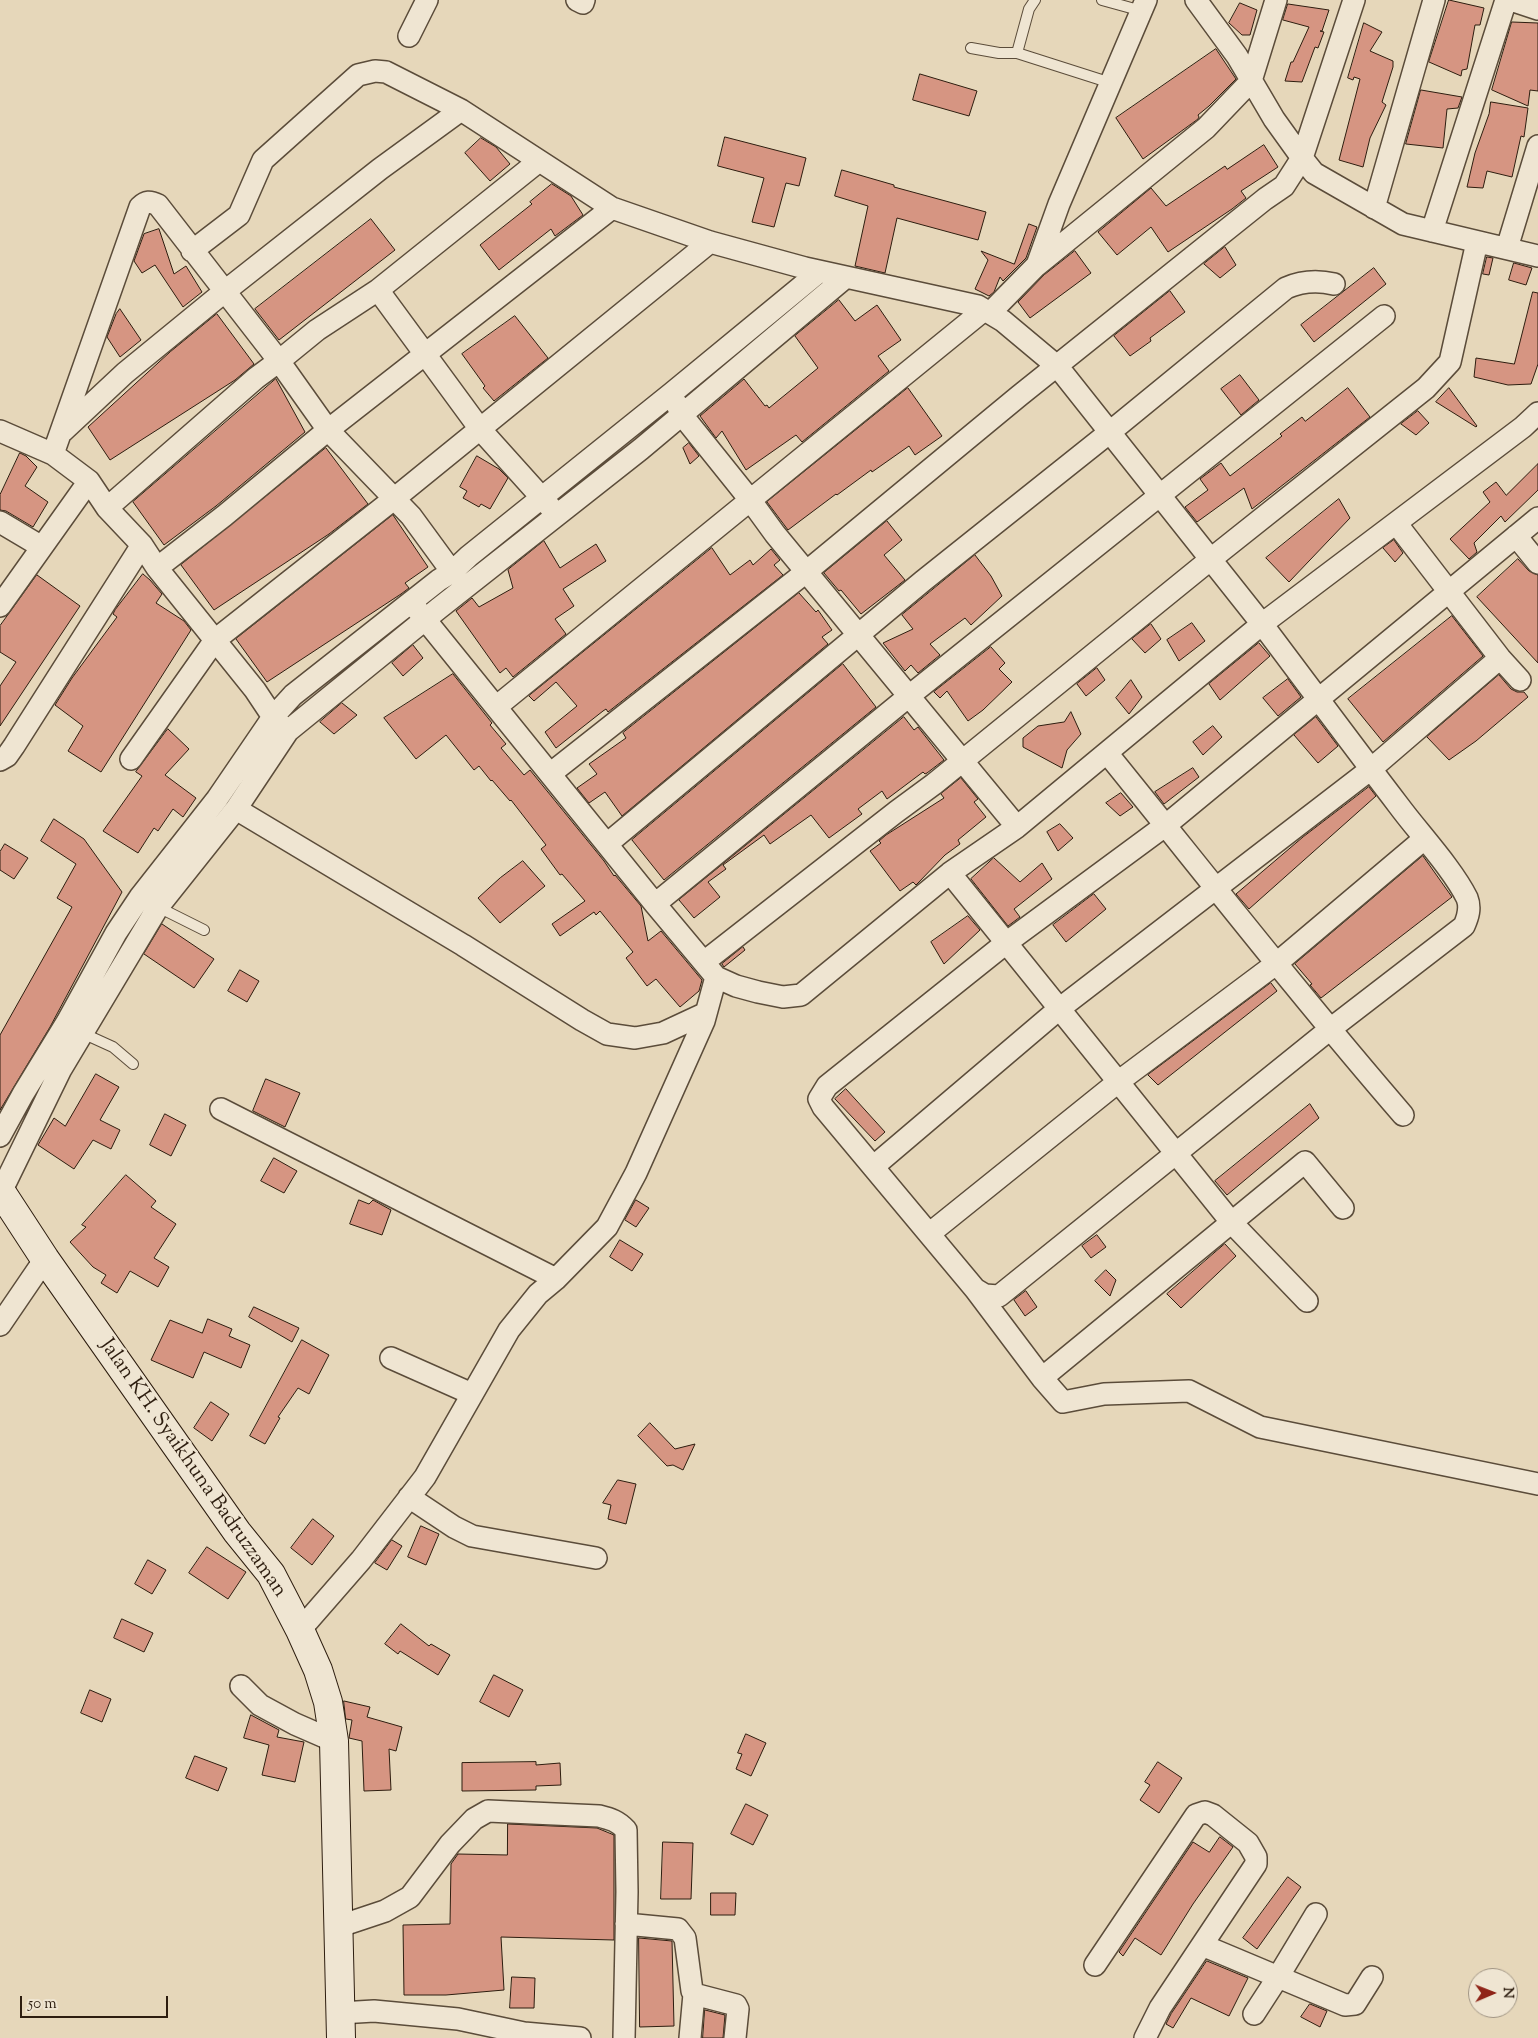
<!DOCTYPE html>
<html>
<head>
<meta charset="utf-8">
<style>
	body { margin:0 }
	#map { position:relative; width:1538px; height:2038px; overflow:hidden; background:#e6d7ba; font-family:"Sorts Mill Goudy",serif }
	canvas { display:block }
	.north { position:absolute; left:1468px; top:1968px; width:50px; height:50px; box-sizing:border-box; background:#efe5d2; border:1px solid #a19584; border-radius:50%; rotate:89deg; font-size:14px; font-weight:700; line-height:20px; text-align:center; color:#2d1d0f }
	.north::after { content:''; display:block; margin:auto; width:18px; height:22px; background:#8f2418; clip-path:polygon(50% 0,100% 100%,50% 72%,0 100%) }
	.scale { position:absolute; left:20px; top:1996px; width:148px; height:22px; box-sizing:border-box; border:2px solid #2d1d0f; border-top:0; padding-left:6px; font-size:15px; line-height:18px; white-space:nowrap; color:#2d1d0f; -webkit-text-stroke:4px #efe5d2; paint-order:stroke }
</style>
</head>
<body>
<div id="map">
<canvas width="1538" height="2038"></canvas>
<div class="north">N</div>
<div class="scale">50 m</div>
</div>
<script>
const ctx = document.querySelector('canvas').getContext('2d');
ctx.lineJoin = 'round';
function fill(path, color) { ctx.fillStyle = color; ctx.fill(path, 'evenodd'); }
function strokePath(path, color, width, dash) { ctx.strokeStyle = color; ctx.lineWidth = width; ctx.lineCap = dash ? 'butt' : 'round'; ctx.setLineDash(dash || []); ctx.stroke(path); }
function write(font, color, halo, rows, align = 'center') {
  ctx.font = font + ' "Sorts Mill Goudy",serif'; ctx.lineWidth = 5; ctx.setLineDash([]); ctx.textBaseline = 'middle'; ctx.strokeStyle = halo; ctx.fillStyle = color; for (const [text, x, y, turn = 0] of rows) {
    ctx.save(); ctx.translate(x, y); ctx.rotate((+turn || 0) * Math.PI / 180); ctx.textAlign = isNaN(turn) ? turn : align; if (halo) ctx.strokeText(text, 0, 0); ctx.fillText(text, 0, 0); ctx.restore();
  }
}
const building = new Path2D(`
	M1449,0L1484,8L1480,25H1475L1467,69L1462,70L1461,76L1429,62Z
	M1240,3L1257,10L1250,35H1242L1229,23Z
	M1288,4L1329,10L1322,31H1320L1324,32L1318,48L1315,47L1302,82L1285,81L1291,62H1293L1309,27L1283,20Z
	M1512,22L1538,23V91L1530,90L1528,106L1492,90Z
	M1364,23L1382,32L1370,51L1393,61V67L1382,102L1386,105L1370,138L1363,167L1339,160L1360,79L1354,77L1353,80L1348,78Z
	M1216,49L1236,79L1209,106L1198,115L1199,117L1198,119L1143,159L1116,118Z
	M920,74L977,91L969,116L913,100Z
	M1421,90L1462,97L1458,108L1447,109L1443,148L1406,144Z
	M1491,102L1528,108L1524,137L1521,136L1512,177L1487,171L1483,188L1467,187L1475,153L1489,114Z
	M725,137L806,158L799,186L786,183L774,227L752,222L764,178L718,166Z
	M481,138L496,147L510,164L490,181L465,153Z
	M1264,145L1278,167L1241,191L1246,198L1232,209L1168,252L1151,227L1117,255L1098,232L1151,188L1166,206L1225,166L1227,169Z
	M842,170L894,185V187L986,212L978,240L897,218L885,273L855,266L868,206L835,196Z
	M552,184L571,196L583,215L555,236L551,229L499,270L480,245L532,204L530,202Z
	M371,219L395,250L279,340L255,309Z
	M1029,224L1037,227L1026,258L1003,281L1000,277L994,292L989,296L975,289L988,260L981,251L1014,264Z
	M159,229L174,274L186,266L202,292L183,307L155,265L142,273L134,261L144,234Z
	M1225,247L1236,265L1220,278L1204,264Z
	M1075,251L1091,273L1030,318L1018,302L1044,275Z
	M1487,257L1493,258L1489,275L1483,274Z
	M1514,263L1532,268L1526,285L1509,280Z
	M1374,268L1386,284L1314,342L1301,325Z
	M1170,291L1185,312L1150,338L1151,341L1130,356L1114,336Z
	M1533,292L1538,293V364L1531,384L1508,385L1474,377L1476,358L1514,364Z
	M839,300L855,321L877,305L901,340L878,356L889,371L802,442L796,435L746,470L722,431L716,438L700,416L744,379L765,406L767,405L769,408L818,368L795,336Z
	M120,309L141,340L120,357L107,337L116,314Z
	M217,314L254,364L235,380L110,460L88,427L170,352Z
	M515,316L548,358L494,401L483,388L485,386L462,354Z
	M1240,375L1259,400L1241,415L1221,389Z
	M276,379L305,432L216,506L164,545L133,502Z
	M908,388L942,436L915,455L909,446L872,472L871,470L837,495L836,494L788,530L767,502Z
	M1348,388L1370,417L1252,509L1244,488L1197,522L1185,507L1208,490L1200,479L1221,463L1230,476L1282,436L1280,434L1302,417L1305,421Z
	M1449,388L1477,426L1476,427L1436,402Z
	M1418,411L1429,423L1416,435L1401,424Z
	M689,443L699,456L690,464L683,448Z
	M326,448L368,504L329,534L214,610L181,565Z
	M20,453L26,456L37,467L25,486L48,502L33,527L6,511L0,510V495Z
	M477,456L499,469L508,478L490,509L481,504L479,507L463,498L467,491L460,487Z
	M1538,464V490L1505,522L1501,516L1474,543L1477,552L1469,559L1450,539L1490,502L1483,492L1496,482L1506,495Z
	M1339,499L1350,518L1289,582L1266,558Z
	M393,515L428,567L405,583L409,588L401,594L267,682L236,639Z
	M887,521L902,540L884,555L905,580L861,614L841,590L839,591L824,573Z
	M1394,540L1403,553L1395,562L1383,548Z
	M544,541L560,568L596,544L606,561L563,589L574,606L555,619L566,634L513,677L506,668L500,673L456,611L472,598L479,607L513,588L508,570Z
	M712,548L730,575L750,560L753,565L771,549L780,560L774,565L783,575L608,712L606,709L603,711L556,748L545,732L577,706L556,682L534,701L529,696Z
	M975,555L991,576L1002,596L971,625L965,618L930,644L940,655L918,673L911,665L905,671L883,643L913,629L902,615Z
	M1518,559L1529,571L1538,575V663L1477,597Z
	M143,574L150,580L162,594L156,603L184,621L191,630L101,772L68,751L83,726L55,705L72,678L117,617L113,614L115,610Z
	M37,575L80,606L0,726V686L16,662L0,652V626Z
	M799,593L816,612L818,610L832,630L822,637L828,644L622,816L605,792L589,803L577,788L597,774L589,764L626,738L623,733Z
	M1452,616L1483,656L1383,742L1348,699Z
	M1192,623L1205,641L1179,661L1167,640Z
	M1151,624L1161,639L1145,653L1132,639Z
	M1259,643L1270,656L1220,700L1209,684Z
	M413,645L423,658L403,676L392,663Z
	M991,647L1005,663L999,669L1012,682L983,710L968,721L947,691L940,698L934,692Z
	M843,664L876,707L664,880L632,840Z
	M1097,668L1105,680L1086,696L1077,684Z
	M453,674L492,723L490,725L506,744L501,748L524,775L530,770L604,861L614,876L615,875L641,906L648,941L661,931L702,980L699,991L680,1007L656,979L647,986L626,958L633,952L600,911L596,915L594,912L560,936L552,924L585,901L562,874L560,875L541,849L546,845L511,800L510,801L492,780L491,781L479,766L474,770L446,735L416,759L384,718Z
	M1499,675L1511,689L1517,692H1524L1528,697L1476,741L1449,760L1427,737Z
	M1288,679L1301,697L1278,716L1263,698Z
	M1131,680L1142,697L1129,714L1116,698Z
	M342,703L357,715L334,734L320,722Z
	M1071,712L1081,734L1067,750L1062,768L1023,747V738L1038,726L1064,722Z
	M904,717L914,730L918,727L944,760L927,773L925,774L923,772L887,799L882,791L858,809L862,814L829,838L811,815L770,844L764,835L723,865L726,869L708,882L720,897L694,918L679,900Z
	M1316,717L1338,746L1318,763L1294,735Z
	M1213,726L1222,737L1203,755L1193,742Z
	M168,729L189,749L165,775L196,798L183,817L173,809L158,831L154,828L138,853L103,831L142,776L136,772Z
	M1193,768L1199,777L1164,804L1155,792Z
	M961,778L978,799L974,802L986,817L958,840L960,844L945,855L918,883L916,885L913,882L900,891L870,851L881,843L879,841L886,835L944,798L941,794Z
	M1369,787L1376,796L1249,909L1236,894L1303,837Z
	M1121,793L1133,807L1120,816L1106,803Z
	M54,819L84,839L122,892L50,1027L0,1110V1035L72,907L57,898L76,864L41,841Z
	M1060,824L1073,838L1058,851L1047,832Z
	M5,844L28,858L14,879L0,870V852Z
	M1423,856L1452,897L1321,998L1310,985L1312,984L1295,964Z
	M994,858L1020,882L1042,863L1052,879L1014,909L1020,917L1008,926L971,879Z
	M523,861L545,886L500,923L478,898L500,878Z
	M1094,894L1106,909L1066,942L1053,925Z
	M968,916L980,930L944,964L931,942Z
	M162,924L214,959L194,988L144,954Z
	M743,947L745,950L724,967L722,964Z
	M240,970L259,981L247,1002L228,991Z
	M1271,983L1277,991L1158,1085L1148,1075Z
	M96,1074L119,1087L100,1120L120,1130L111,1149L93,1140L74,1169L38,1145L54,1118L65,1126Z
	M266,1079L300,1093L285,1127L253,1111Z
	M846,1089L885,1132L875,1141L835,1099Z
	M1310,1104L1319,1118L1227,1195L1215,1181Z
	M165,1114L186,1125L171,1156L150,1145Z
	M274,1158L297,1171L284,1193L261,1181Z
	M126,1175L156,1201L151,1207L176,1224L154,1258L169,1267L158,1287L130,1271L117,1293L101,1283L106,1275L93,1267L70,1242L86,1227L82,1225Z
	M359,1200L369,1204L373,1200L391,1210L382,1235L350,1224Z
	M636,1200L649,1208L636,1227L625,1220Z
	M1097,1235L1106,1247L1091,1258L1082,1246Z
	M620,1240L643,1254L632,1271L610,1257Z
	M1225,1244L1236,1256L1181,1308L1167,1294Z
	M1106,1270L1116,1280L1110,1296L1095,1281Z
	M1026,1291L1037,1307L1025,1316L1014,1300Z
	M254,1307L299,1328L292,1342L249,1317Z
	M208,1319L232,1329L229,1336L250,1345L241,1368L204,1352L193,1378L151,1360L170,1320L202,1333Z
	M302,1340L329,1355L309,1394L298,1388L278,1417L280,1418L265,1444L250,1436Z
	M211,1402L229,1414L212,1441L194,1428Z
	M650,1423L675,1449L695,1444L683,1470L673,1465L667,1466L638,1436Z
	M618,1480L636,1484L626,1524L608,1519L611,1505L603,1503Z
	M313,1519L334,1536L312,1565L291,1548Z
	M421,1526L439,1534L426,1565L408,1557Z
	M392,1540L402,1546L387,1570L375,1563Z
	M207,1547L246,1572L228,1599L189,1573Z
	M148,1560L166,1570L152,1594L135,1584Z
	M122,1619L153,1633L144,1652L114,1638Z
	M401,1624L429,1646L431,1644L450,1655L438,1675L400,1651L398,1654L385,1644Z
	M494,1675L523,1690L509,1717L480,1702Z
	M90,1690L111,1699L102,1722L81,1713Z
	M344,1701L370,1707L367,1717L402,1727L396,1751L389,1749L391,1790L364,1791L362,1741L349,1738L352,1720L346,1719Z
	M251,1715L279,1730L277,1737L304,1742L295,1782L262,1775L269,1745L244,1738Z
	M746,1734L766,1743L751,1776L736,1769L742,1754L738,1753Z
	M195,1756L227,1768L218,1791L186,1778Z
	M536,1762V1765L560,1763L561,1785L536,1786V1790L462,1791V1763Z
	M1158,1762L1182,1778L1159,1813L1140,1800L1150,1785L1145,1782Z
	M746,1804L768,1815L753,1845L731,1834Z
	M508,1824L597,1828L614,1835V1940L501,1937L504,1990L446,1995H404L403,1925L450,1924L451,1864L458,1854L507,1855Z
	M1220,1837L1233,1847L1193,1904L1161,1955L1135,1938L1123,1956L1119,1952L1193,1842L1209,1852Z
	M663,1842L693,1843L691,1899H661Z
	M1288,1877L1301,1887L1257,1949L1243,1938Z
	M711,1893H736L735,1915H711Z
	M639,1938L672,1941L674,2026L640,2027Z
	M1207,1961L1248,1978L1229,2016L1191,1998L1173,2028L1166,2024L1171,2014Z
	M512,1977L535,1978L534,2008H510Z
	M1310,2004L1327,2011L1320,2027L1301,2017Z
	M705,2010L725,2015L723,2038H703Z`);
fill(building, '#d69582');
strokePath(building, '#2d1d0f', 1);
const service = new Path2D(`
	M1102,0L1142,11
	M971,48L999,53H1017L1029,9L1035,0
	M1017,53L1111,83
	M156,906L204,930
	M80,1032L113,1047L133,1064`);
const minor = new Path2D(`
	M577,0L583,3L584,0
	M1196,0L1237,56L1274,119L1302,158L1314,173L1403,224L1538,256
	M1511,0L1538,9
	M409,36L427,0
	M1374,208L1434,0
	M1432,231L1506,0
	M1507,248L1538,146
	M192,251L239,215L263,160L358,75L375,71L386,72L461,110L612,208L710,242L805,268L978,306L1003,321L1058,367L1262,624L1017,827L950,873L801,995L783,997L758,992L736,986L716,977L655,904L411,602
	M1037,265L1059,204L1146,0
	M378,290L539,161
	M990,313L1036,266L1206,128L1251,81L1276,0
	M676,403L682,415L751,501L775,534L1017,827
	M1538,413L1523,427L1262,624C1308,685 1353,746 1399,806C1419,833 1452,868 1467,898C1471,908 1468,917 1464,926L1329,1030L999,1296L985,1295L975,1289L823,1107L819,1099L827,1086L1006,943L1166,825L1538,518
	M0,431L53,454
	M63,431L125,373L224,292L380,169L461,110
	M107,508L89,481L53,454L140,207C146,201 150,201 158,205L279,361L256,378L107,508L142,545L157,568
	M0,522L42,547
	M1396,523L1500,658L1520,680
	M1516,536L1538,563
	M452,572L411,516L328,430L279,361L317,330L378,290L480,429L551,508
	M0,606L89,481
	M496,707L984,310
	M282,726L273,717L255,690L157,568L224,516L328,430L612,208
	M1107,753C1205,874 1301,997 1403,1115
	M131,759L215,640L395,498L710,242
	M0,760L7,756L14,746L142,545
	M550,774L806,572L1019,396L1265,199L1284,186L1302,158L1354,0
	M236,809L463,945L582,1020L607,1034L635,1038L663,1033L706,1013
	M607,844L923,581L1110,432L1286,288C1302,281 1317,280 1334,284
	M950,873L1232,1223L1307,1301
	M655,904L909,696L1384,316
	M704,962L896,812L934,784L1211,559L1426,388L1450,362L1477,242
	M221,1109L556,1279
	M0,1136L23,1094L67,1022L116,933L140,897L217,799L273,717L293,695L439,580L452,572L469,556L672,393L819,272
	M873,1167L1059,1009L1371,769L1500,658
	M1,1192L61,1069L158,907L236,809L288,731L438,609L641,449L846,277
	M929,1234L1118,1082L1277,963L1424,839
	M975,1289L1042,1378L1063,1402L1104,1394L1189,1391L1260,1427L1538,1484
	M0,1325L45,1259
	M391,1358L472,1394
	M1042,1378L1305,1162L1343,1208
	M409,1497L454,1527L472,1536L596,1558
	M300,1630L361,1560L425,1477L509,1330L538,1294L556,1279L607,1227L636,1173L704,1021L716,977
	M241,1686L260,1705L295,1724L334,1741
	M626,1924L678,1929L685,1938L692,1991L694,1994L736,2005L738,2009L735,2038
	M337,1927L385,1911L410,1897L450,1844L474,1819L488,1811L599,1816C611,1819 618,1821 626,1830L627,1892L624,2038
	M1202,1945L1345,2005L1355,2004L1372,1977
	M1095,1965L1196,1815L1205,1812L1213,1815L1248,1843L1256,1857V1864L1160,2008L1145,2038
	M340,2013L374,2011L458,2019L524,2033L580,2038
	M1254,2014L1278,1977L1316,1914
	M690,2038L694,1994`);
const secondary = new Path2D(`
	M0,1190L45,1259L237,1532L271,1574L300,1630L318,1670L328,1702L334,1741L341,2038`);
strokePath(service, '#5b4c3a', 12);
strokePath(minor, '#5b4c3a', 24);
strokePath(secondary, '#2d1d0f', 30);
strokePath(service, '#efe5d2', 10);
strokePath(minor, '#efe5d2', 21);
strokePath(secondary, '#efe5d2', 28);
write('21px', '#2d1d0f', '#efe5d2', [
	["Jalan KH. Syaikhuna Badruzzaman",192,1469,55]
]);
</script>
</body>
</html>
